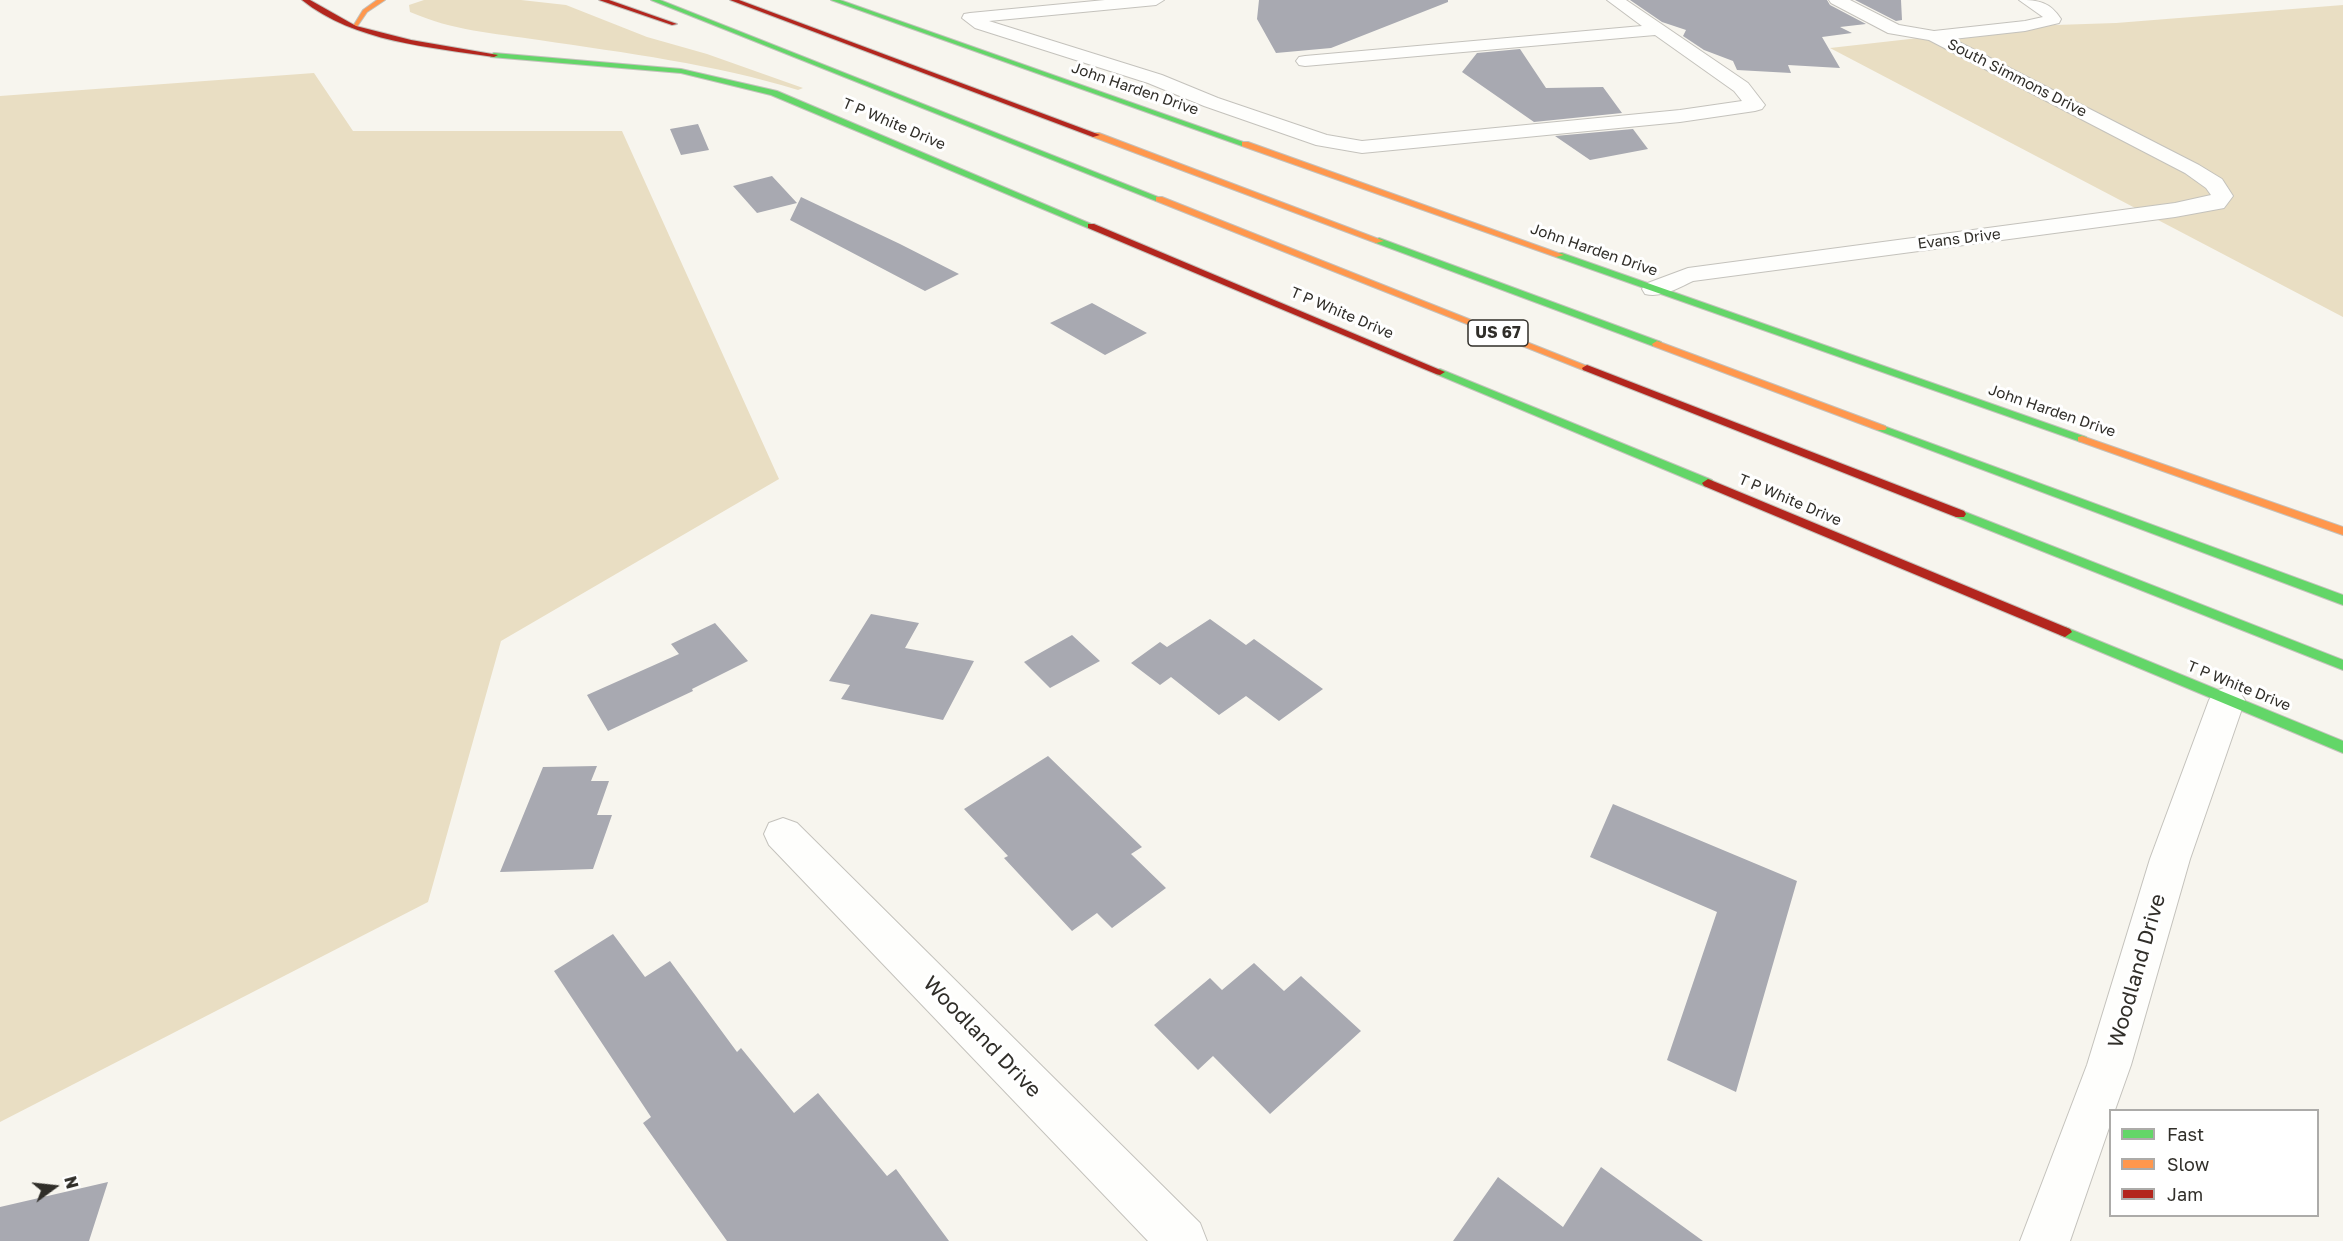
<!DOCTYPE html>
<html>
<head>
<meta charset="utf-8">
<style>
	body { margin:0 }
	#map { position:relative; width:2343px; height:1241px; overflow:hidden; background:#f7f5ee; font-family:"Golos Text",sans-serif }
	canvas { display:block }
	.legend { position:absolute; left:2109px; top:1109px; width:210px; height:108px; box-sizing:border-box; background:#fff; border:2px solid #acaba9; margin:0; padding:8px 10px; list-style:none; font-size:18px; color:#302e29 }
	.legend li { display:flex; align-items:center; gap:12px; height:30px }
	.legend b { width:30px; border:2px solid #acaba9 }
	.north { position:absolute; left:24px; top:1157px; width:60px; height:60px; -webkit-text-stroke:4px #fff; paint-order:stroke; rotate:75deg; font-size:16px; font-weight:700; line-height:24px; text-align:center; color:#302e29 }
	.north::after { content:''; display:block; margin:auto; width:21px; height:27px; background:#302e29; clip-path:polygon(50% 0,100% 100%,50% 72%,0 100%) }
</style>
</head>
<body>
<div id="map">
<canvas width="2343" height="1241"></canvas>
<ul class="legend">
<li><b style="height:8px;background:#63d668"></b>Fast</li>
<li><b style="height:8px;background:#ff974d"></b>Slow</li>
<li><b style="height:8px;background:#b3261e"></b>Jam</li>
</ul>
<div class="north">N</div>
</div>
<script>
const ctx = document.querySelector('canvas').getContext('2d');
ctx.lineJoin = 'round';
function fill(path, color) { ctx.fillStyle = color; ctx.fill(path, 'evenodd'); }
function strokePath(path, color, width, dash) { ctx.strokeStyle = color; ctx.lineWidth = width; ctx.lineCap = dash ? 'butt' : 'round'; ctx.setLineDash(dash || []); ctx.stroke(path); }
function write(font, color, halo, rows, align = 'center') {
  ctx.font = font + ' "Golos Text",sans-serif'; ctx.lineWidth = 6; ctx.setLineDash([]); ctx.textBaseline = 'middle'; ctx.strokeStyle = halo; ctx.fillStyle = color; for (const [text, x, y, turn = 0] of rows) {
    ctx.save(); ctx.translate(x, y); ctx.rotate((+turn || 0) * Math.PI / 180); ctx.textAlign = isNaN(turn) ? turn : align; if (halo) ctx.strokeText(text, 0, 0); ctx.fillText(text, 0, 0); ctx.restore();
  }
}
fill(new Path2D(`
	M424,0H521L566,5L647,37L707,54L803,88L798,90C714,64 626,53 539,40C492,33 454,31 410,12L409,5Z
	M2343,5V317L1830,48L2025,26L2116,23Z
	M314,73L353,131H622L779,479L501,641L428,902L0,1122V96Z`), '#e9dec3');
fill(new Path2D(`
	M1259,0H1448V2L1331,48L1276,53L1257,19Z
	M1630,0H1827L1830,5L1866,24L1840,27L1852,33L1822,37L1840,68L1788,65L1791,73L1737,70L1733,61L1704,50L1683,36L1686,30L1662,22Z
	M1855,0H1901L1902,20L1896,21Z
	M1520,49L1546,88L1603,87L1622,113L1534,122L1462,72L1477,53Z
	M698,124L709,150L681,155L670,129Z
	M1633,129L1648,149L1590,160L1555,136Z
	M772,176L797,203L757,213L733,186Z
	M801,197L900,244L959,274L925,291L790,220Z
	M1092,303L1147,333L1105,355L1050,323Z
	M871,614L919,623L905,648L974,661L943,720L841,699L850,685L829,681Z
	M1210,619L1246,645L1254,639L1323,689L1279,721L1246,696L1219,715L1171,677L1160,685L1131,663L1160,642L1167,647Z
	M715,623L748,661L692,689L693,691L608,731L587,695L679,654L671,644Z
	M1072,635L1100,661L1050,688L1024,662Z
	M1048,756L1142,847L1131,854L1166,888L1112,928L1097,913L1072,931L1004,858L1008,856L964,809Z
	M597,766L591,781H609L597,815H612L593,869L500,872L543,767Z
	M1613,804L1797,881L1736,1092L1667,1060L1717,912L1590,857Z
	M613,934L645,977L670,961L737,1052L741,1048L794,1113L818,1093L887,1176L896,1169L949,1241H727L643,1123L651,1117L554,971Z
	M1254,963L1284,991L1301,976L1361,1031L1270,1114L1213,1056L1198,1070L1154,1025L1210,978L1222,990Z
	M1601,1167L1703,1241H1453L1498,1177L1563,1227Z
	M108,1182L89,1241H0V1207Z`), '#a8a9b1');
const street = new Path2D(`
	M1105,0H1164L1156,5L989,21L1162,75L1218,98L1327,135L1362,141L1680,110L1742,101L1734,91L1655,35L1305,66L1299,65L1296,61L1299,57L1305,56L1642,26L1607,0H1626L1748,83L1765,105L1762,109L1755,111L1680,122L1362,153L1316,145L1204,106L1148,83L975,28L962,18L964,14L970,13Z
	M1829,0H1850L1899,25L1934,31L2025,21L2043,17L2019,0C2039,0 2050,2 2061,19L2059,23L2025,31L1953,39L2199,165L2222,179L2233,196L2224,208L2175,217L1693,281C1678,288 1662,298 1645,294L1642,289L1645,284L1688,268L2175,203L2211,195L2206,188L2185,173L1929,40L1888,33L1831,3Z
	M2227,687L2239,691L2245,700L2190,859L2131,1065L2115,1110H2110V1125L2070,1241H2020L2087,1065L2150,859L2209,700L2215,691Z
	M783,818L797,823L1200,1223L1207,1241H1148L769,845L764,834L769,823Z`);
const fast = new Path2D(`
	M651,0H660L1163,199L1156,201Z
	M831,0H840L1249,144L1242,146Z
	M494,53L681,69L777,91L1096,226L1088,228L771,95L681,73L491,57L490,55Z
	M1379,238L1661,342L1662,344L1661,346H1653L1376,243L1374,241Z
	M1556,253H1562L2086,437L2088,439L2082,442L2078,441L1556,257Z
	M1440,369L1712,480L1714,483L1708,487L1704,486L1436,374V370Z
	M1881,425L2343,595V605L1877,430V426Z
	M1960,510L2343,660V670L1956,517L1954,514Z
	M2065,627L2343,741V753L2060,635L2058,632L2060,629Z`);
const slow = new Path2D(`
	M377,0H385L367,12L356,28H352L363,10Z
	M1093,133H1099L1384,241L1376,243L1093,137Z
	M1242,142H1248L1564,255L1556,257L1242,146Z
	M1156,197H1162L1592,368L1587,371L1583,370L1156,201Z
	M1657,341L1885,426L1887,428L1885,430H1877L1653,346L1652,344Z
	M2082,436L2343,527V535L2078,441V437Z`);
const jam = new Path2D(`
	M302,0H310L356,26L411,40L498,55L494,57C430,47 354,42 302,0Z
	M599,0H609L677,24L672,25Z
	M730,0H739L1100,135L1093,137Z
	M1088,224H1094L1445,372L1440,375L1436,374L1088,228Z
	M1587,365L1964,511L1966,514L1964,517H1956L1583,370L1582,368Z
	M1708,479L2070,629L2072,632L2065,637L2060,635L1704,486L1702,483Z`);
strokePath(street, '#c4c2bc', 2);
strokePath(fast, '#c4c2bc', 2);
strokePath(slow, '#c4c2bc', 2);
strokePath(jam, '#c4c2bc', 2);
fill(street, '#fefefc');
fill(fast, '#63d668');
fill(slow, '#ff974d');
fill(jam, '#b3261e');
write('15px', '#302e29', '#fff', [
	["South Simmons Drive",2017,78,27],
	["John Harden Drive",1135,89,19],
	["T P White Drive",894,124,23],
	["Evans Drive",1959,239,-7],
	["John Harden Drive",1594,250,19],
	["T P White Drive",1342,313,23],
	["John Harden Drive",2052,411,19],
	["T P White Drive",1790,500,23],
	["T P White Drive",2239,686,22]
]);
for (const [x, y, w] of [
	[1498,333,60]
]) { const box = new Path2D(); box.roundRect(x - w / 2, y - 13, w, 26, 4.5); ctx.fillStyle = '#fff'; ctx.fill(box); strokePath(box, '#302e29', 1.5); }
write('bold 16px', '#302e29', null, [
	["US 67",1498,333]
]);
write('21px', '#302e29', '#fff', [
	["Woodland Drive",2137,971,-74],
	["Woodland Drive",982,1037,46]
]);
</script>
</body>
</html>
